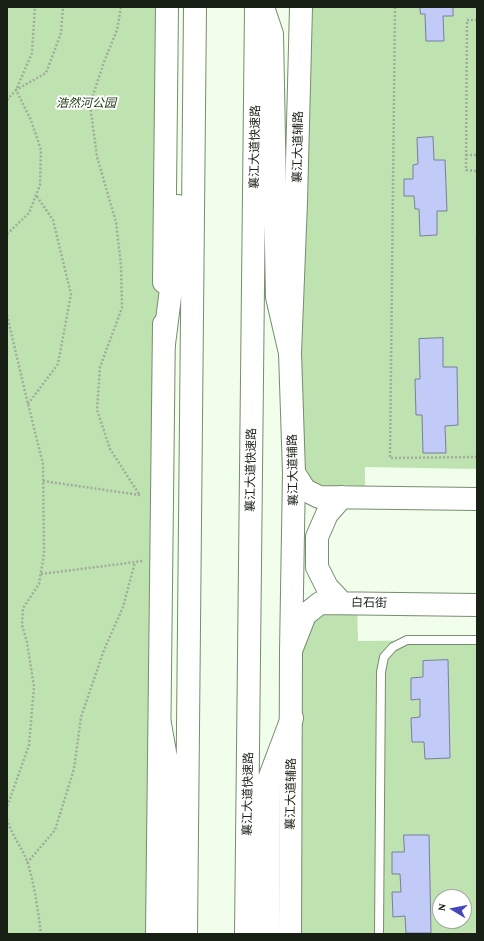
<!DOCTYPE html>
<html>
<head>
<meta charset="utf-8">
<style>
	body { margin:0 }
	#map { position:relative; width:484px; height:941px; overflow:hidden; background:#f0feeb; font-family:"Crimson Pro",serif }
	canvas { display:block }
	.frame { position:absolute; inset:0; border:8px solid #182015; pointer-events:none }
	.north { position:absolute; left:432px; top:889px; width:40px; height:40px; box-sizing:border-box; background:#fff; border:1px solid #a3a6a1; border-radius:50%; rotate:280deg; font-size:11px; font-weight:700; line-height:16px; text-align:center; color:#182015 }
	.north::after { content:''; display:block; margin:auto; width:14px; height:18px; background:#4647bd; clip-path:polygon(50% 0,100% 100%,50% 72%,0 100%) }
</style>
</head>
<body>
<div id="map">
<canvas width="484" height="941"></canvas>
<div class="frame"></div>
<div class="north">N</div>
</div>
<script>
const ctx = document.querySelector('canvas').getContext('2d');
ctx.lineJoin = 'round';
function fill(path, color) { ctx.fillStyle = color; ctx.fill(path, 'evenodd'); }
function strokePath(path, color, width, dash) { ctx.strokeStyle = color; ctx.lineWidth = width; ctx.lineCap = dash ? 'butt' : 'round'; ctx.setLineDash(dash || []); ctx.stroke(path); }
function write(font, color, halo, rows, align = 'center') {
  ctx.font = font + ' "Crimson Pro","Noto Sans SC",serif'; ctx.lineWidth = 4; ctx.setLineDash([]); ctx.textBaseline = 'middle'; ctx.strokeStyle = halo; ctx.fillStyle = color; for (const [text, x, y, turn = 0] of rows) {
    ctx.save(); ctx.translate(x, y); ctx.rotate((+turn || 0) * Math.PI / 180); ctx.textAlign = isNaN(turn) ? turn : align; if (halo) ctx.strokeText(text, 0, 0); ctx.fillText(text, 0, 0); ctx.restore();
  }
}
fill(new Path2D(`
	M7,7H167L157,934H7Z
	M301,7H477V469L365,467V498L305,490L290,353Z
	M357,603L358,641L477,640V934H290L292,718L305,615ZM440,897H464V921H440Z`), '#bee3b0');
const building = new Path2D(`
	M420,7H453V16H443L444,41H426L425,14H421Z
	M433,137L434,160H445L447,211H437V235L420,236L419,209H415L414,196H404V179H413V165L418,164L417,138Z
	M443,338V367H457L458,425L445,426L446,453H423L422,415H416L415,379H420L419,339Z
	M448,660L450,758L425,759L424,742H412L411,718L420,717V699L411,700V678L423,677V661Z
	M404,835H429L431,933H406L405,916L393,917L392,892H401L400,874H392V852H404Z`);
fill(building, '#c2caf8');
strokePath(building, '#787e9e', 1);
const lane = new Path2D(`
	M379,934L381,672L384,657L393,647L407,640H477`);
const secondary = new Path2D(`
	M294,473L305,490L319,497L477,499
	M342,603L327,587L317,567V537L327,514L342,497
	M292,648L305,615L320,603L477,605`);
const primary = new Path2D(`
	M164,282L167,7
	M157,934L164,324
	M290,934L291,651L294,473L290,353L296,202L301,7`);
const highway = new Path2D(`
	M263,7L272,34L277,297L290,353
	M164,344L178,234V206
	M160,724L171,786L169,934
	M186,934L195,7
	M246,934L256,7
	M268,934L269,779L292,718`);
strokePath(lane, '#778c70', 10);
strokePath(secondary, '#778c70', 24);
strokePath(primary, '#778c70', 24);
strokePath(highway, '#778c70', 24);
strokePath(new Path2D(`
	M121,7L117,30L104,62L90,104L97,157L116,222L121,265L122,308L100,367L97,410L110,449L139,494
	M395,7L390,458L477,457
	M477,20H467L466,170L477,171
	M7,100L16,90L32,53L35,7
	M466,155H477
	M7,234L29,213L40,185L41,150L31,120L16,90L46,73L61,33L63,7
	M477,238V309
	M7,315L28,404L43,464L44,554L39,584L23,608L22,625L27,642L34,687L29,745L7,807
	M28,404L58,364L71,294L53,220L36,195
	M43,481L140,495
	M41,574L143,561
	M7,819C11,835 23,848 28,864C35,887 38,911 41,934
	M27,863L55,830L74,769L81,717L104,650L123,607L135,562`), '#a0ac9c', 2.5, [2, 2]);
strokePath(lane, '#fff', 8);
strokePath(secondary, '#fff', 22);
strokePath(primary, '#fff', 22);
strokePath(highway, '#fff', 22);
write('italic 12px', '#1f4011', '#fff', [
	["浩然河公园",86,103]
]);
write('12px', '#182015', '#fff', [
	["襄江大道快速路",255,147,-89],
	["襄江大道辅路",298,147,-89],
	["襄江大道快速路",251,470,-89],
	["襄江大道辅路",293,470,-91],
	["白石街",369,603,1],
	["襄江大道快速路",248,794,-89],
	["襄江大道辅路",291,794,-89]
]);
</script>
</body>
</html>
